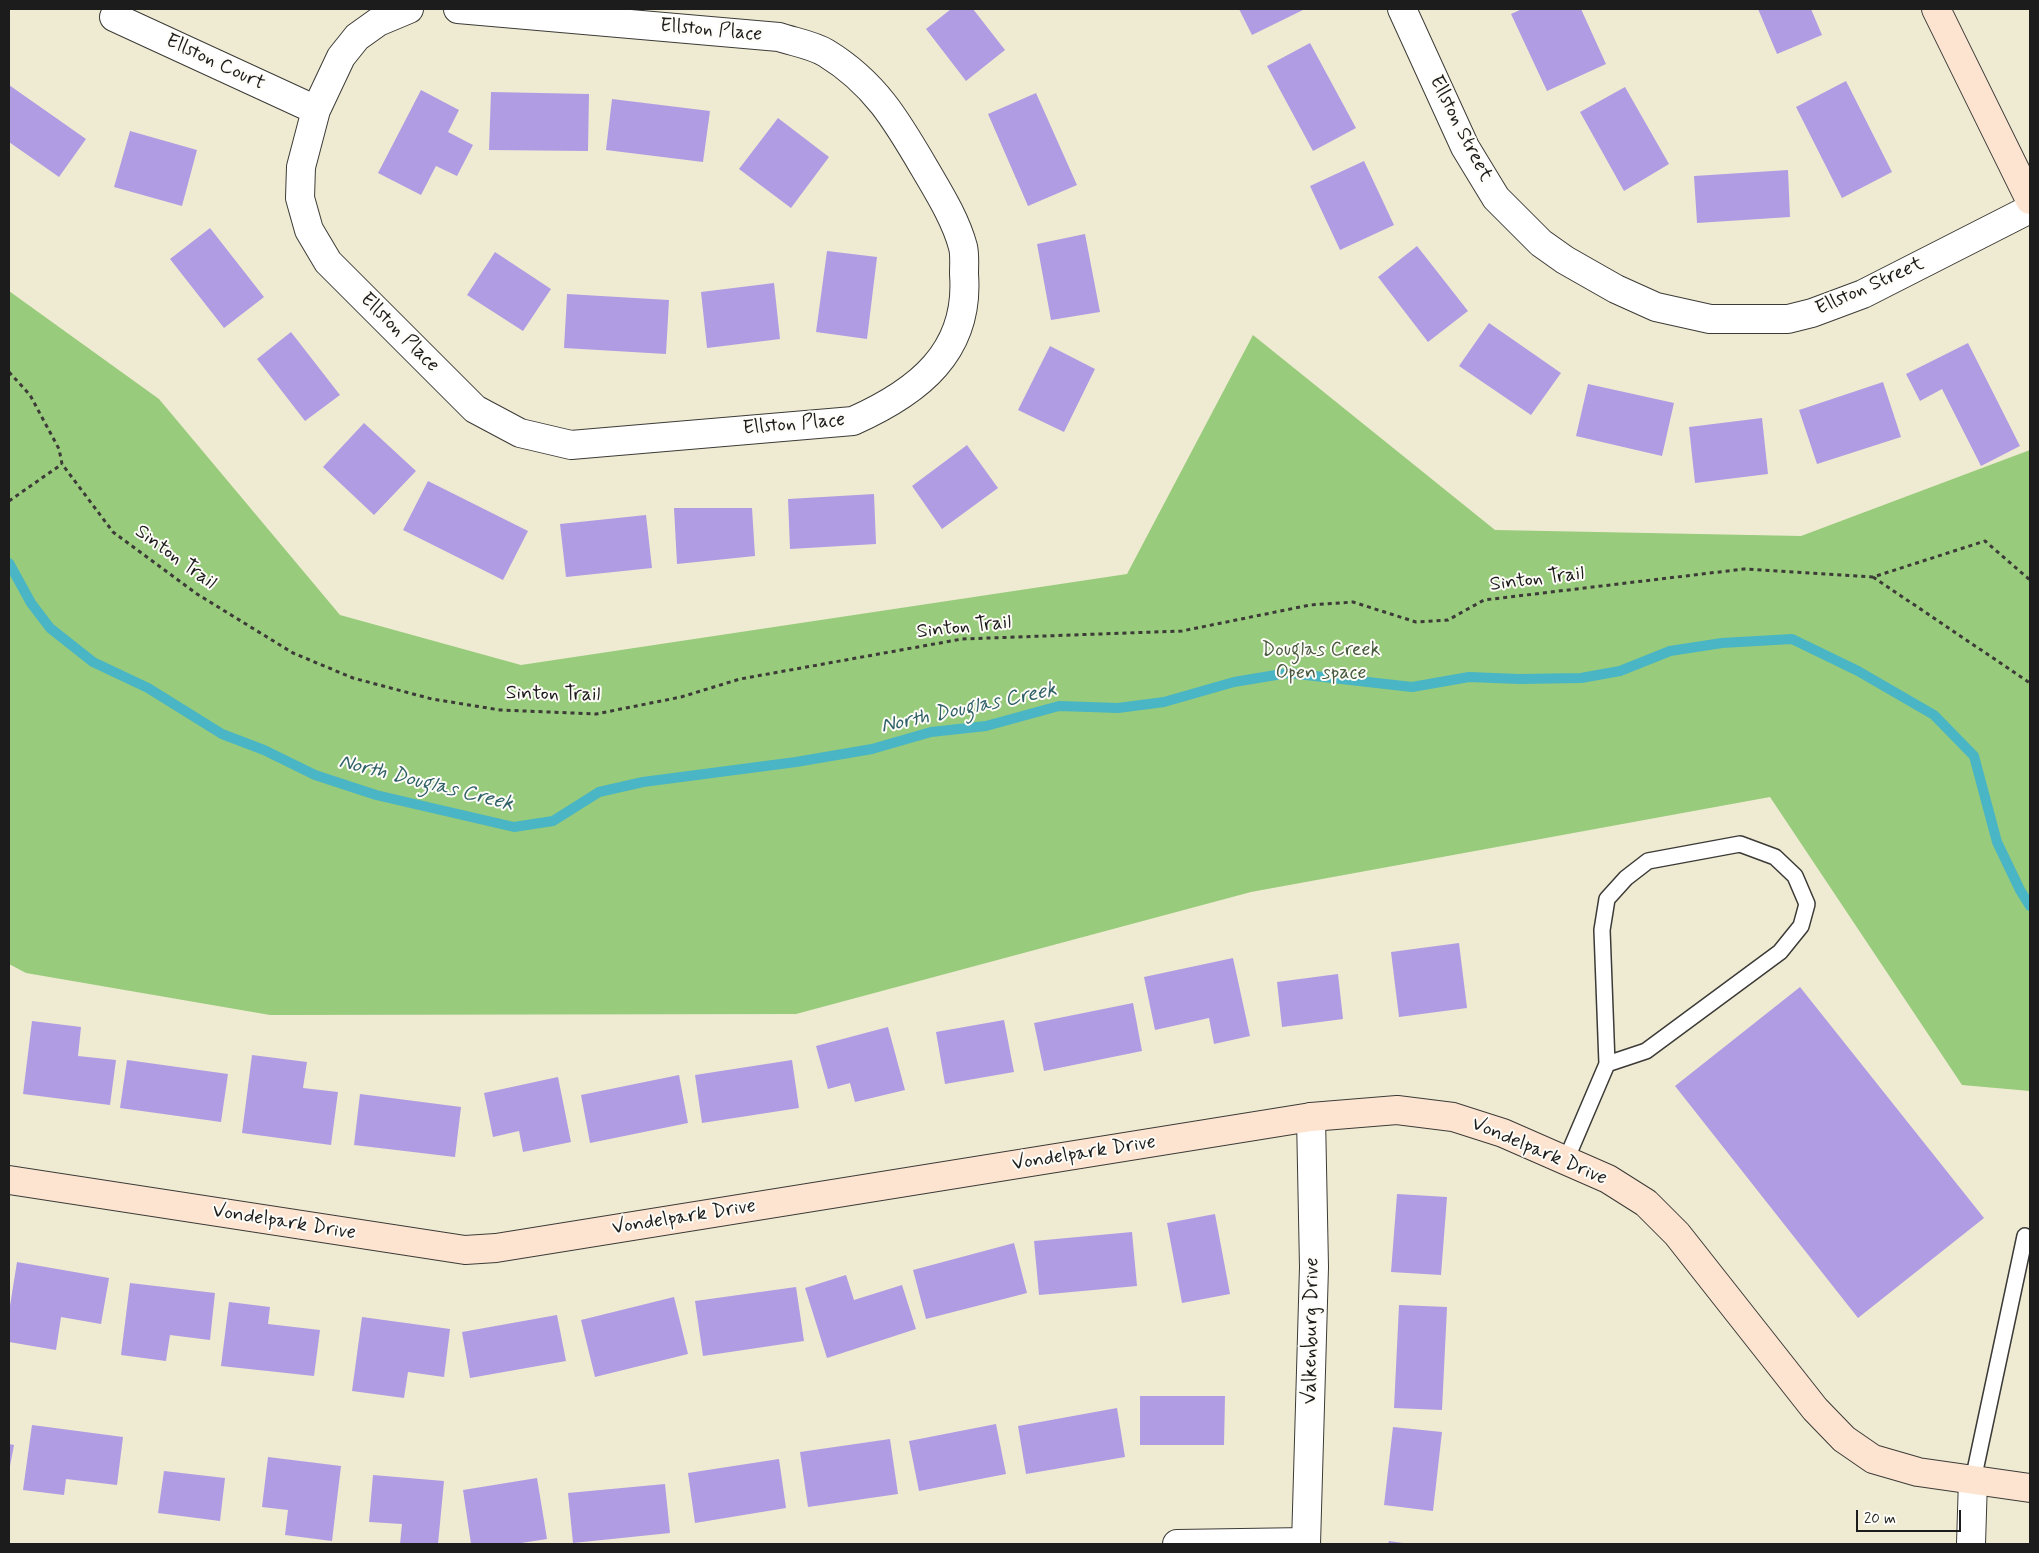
<!DOCTYPE html>
<html>
<head>
<meta charset="utf-8">
<style>
	body { margin:0 }
	#map { position:relative; width:2039px; height:1553px; overflow:hidden; background:#efebd2; font-family:Mynerve,sans-serif }
	canvas { display:block }
	.frame { position:absolute; inset:0; border:10px solid #1c1c1c; pointer-events:none }
	.scale { position:absolute; left:1856px; top:1510px; width:105px; height:22px; box-sizing:border-box; border:2px solid #1c1c1c; border-top:0; padding-left:6px; font-size:15px; line-height:18px; white-space:nowrap; color:#1c1c1c; -webkit-text-stroke:4px #fdfcf7; paint-order:stroke }
</style>
</head>
<body>
<div id="map">
<canvas width="2039" height="1553"></canvas>
<div class="frame"></div>
<div class="scale">20 m</div>
</div>
<script>
const ctx = document.querySelector('canvas').getContext('2d');
ctx.lineJoin = 'round';
function fill(path, color) { ctx.fillStyle = color; ctx.fill(path, 'evenodd'); }
function strokePath(path, color, width, dash) { ctx.strokeStyle = color; ctx.lineWidth = width; ctx.lineCap = dash ? 'butt' : 'round'; ctx.setLineDash(dash || []); ctx.stroke(path); }
function write(font, color, halo, rows, align = 'center') {
  ctx.font = font + ' Mynerve,sans-serif'; ctx.lineWidth = 4; ctx.setLineDash([]); ctx.textBaseline = 'middle'; ctx.strokeStyle = halo; ctx.fillStyle = color; for (const [text, x, y, turn = 0] of rows) {
    ctx.save(); ctx.translate(x, y); ctx.rotate((+turn || 0) * Math.PI / 180); ctx.textAlign = isNaN(turn) ? turn : align; if (halo) ctx.strokeText(text, 0, 0); ctx.fillText(text, 0, 0); ctx.restore();
  }
}
fill(new Path2D(`
	M9,291L159,399L340,615L521,665L1127,574L1253,335L1495,530L1801,536L2030,450V1091L1962,1085L1770,797L1251,892L796,1014L270,1015L26,973L9,964Z`), '#98cb7c');
strokePath(new Path2D(`
	M9,563L31,603L50,628L93,662L148,688L222,734L264,750L315,775L376,795L514,827L553,821L599,792L643,782L796,762L872,749L931,732L986,726L1059,706L1118,708L1164,702L1234,682L1288,673L1412,687L1469,677L1519,679L1581,678L1620,671L1670,651L1722,643L1792,639L1858,671L1934,715L1974,756L1997,842L2020,890L2030,906`), '#49b5c5', 10);
fill(new Path2D(`
	M951,9H973L1005,50L966,81L926,29Z
	M1239,9H1305L1252,35Z
	M1522,9H1581L1606,64L1547,91L1511,14Z
	M1758,9H1811L1822,35L1777,54Z
	M1310,43L1356,128L1313,151L1267,66Z
	M1846,81L1892,172L1842,198L1796,107Z
	M9,85L86,139L59,177L9,142Z
	M1625,87L1669,164L1624,191L1580,112Z
	M421,90L459,110L448,132L473,145L457,176L436,166L421,195L378,173Z
	M491,92L589,94L588,151L489,150Z
	M1036,93L1077,185L1028,206L988,114Z
	M612,99L710,111L703,162L606,150Z
	M778,118L829,157L791,208L739,169Z
	M130,131L197,150L182,206L114,187Z
	M1364,161L1394,225L1340,250L1310,186Z
	M1788,170L1790,217L1697,223L1694,176Z
	M210,228L264,297L224,328L170,259Z
	M1085,234L1100,312L1051,320L1037,244Z
	M1417,246L1468,311L1428,342L1378,277Z
	M827,251L877,257L867,339L816,332Z
	M495,252L551,289L523,331L467,295Z
	M774,283L780,339L707,348L701,292Z
	M567,294L669,300L666,354L564,348Z
	M1489,323L1561,373L1531,415L1459,366Z
	M291,332L340,395L305,421L257,359Z
	M1968,343L2020,446L1981,466L1942,389L1920,401L1906,374Z
	M1050,346L1095,369L1064,432L1018,410Z
	M1883,382L1901,437L1817,464L1799,410Z
	M1588,384L1674,403L1662,456L1576,436Z
	M1762,418L1768,474L1695,483L1689,427Z
	M364,423L416,471L374,515L323,467Z
	M967,445L998,488L942,529L912,486Z
	M428,481L528,531L503,580L403,530Z
	M874,494L876,544L790,549L788,499Z
	M674,508H752L755,556L677,564Z
	M646,515L652,568L566,577L560,524Z
	M1459,943L1467,1008L1399,1017L1391,952Z
	M1233,958L1250,1036L1214,1044L1209,1018L1155,1030L1144,977Z
	M1338,974L1343,1019L1282,1027L1277,982Z
	M1800,987L1984,1218L1858,1318L1675,1086Z
	M1133,1003L1142,1051L1044,1071L1034,1023Z
	M1004,1020L1014,1072L945,1084L936,1032Z
	M32,1021L81,1027L78,1056L116,1060L110,1105L23,1094Z
	M888,1027L905,1090L855,1102L850,1083L828,1089L816,1046Z
	M252,1055L307,1062L303,1088L338,1092L331,1145L242,1133Z
	M127,1060L228,1074L221,1122L120,1108Z
	M792,1060L799,1108L702,1123L695,1075Z
	M679,1075L688,1123L590,1143L581,1095Z
	M558,1077L571,1142L523,1152L519,1131L493,1137L484,1093Z
	M360,1094L461,1107L455,1157L354,1145Z
	M1397,1194L1447,1197L1441,1275L1391,1272Z
	M1215,1214L1230,1294L1182,1303L1167,1223Z
	M1132,1232L1137,1286L1039,1295L1034,1241Z
	M1014,1243L1027,1293L926,1319L913,1270Z
	M17,1262L109,1278L101,1324L61,1317L56,1350L9,1342V1312Z
	M846,1275L854,1300L902,1285L916,1329L827,1358L805,1288Z
	M130,1283L215,1293L210,1340L170,1335L166,1361L121,1355Z
	M796,1287L804,1341L703,1356L695,1301Z
	M674,1297L688,1354L595,1377L581,1320Z
	M229,1302L270,1307L268,1324L320,1330L314,1376L221,1366Z
	M1399,1305L1447,1307L1442,1410L1394,1408Z
	M557,1315L566,1361L470,1378L462,1332Z
	M362,1317L450,1329L444,1377L408,1372L404,1398L352,1391Z
	M1140,1396H1225L1224,1445H1140Z
	M1117,1408L1125,1457L1026,1474L1018,1426Z
	M996,1424L1006,1474L919,1491L909,1441Z
	M32,1425L123,1437L117,1485L66,1479L64,1495L23,1490Z
	M1393,1427L1442,1432L1433,1511L1384,1505Z
	M890,1439L898,1494L808,1507L800,1452Z
	M9,1444L14,1445L10,1466H9Z
	M268,1457L341,1466L332,1541L285,1535L288,1510L262,1507Z
	M779,1459L786,1508L695,1523L688,1473Z
	M164,1471L225,1478L220,1521L158,1513Z
	M373,1475L444,1481L438,1544H400L402,1524L369,1522Z
	M537,1478L547,1539L515,1544H471L463,1490Z
	M665,1484L670,1533L573,1543L568,1493Z
	M1389,1541L1403,1543V1544H1388Z`), '#b09ce3');
const lane = new Path2D(`
	M1566,1160L1607,1064L1602,930L1607,899L1626,878L1648,861L1740,844L1775,857L1795,876L1807,904L1801,926L1780,952L1646,1051L1607,1064
	M1973,1480L2025,1236`);
const street = new Path2D(`
	M409,9L378,22L357,37L341,57L316,110L301,167L300,198L309,230L328,262L475,409L520,433L571,445L853,421C918,392 970,352 964,274C964,265 965,255 963,247C956,220 939,193 925,169C897,121 875,83 826,53C813,45 794,42 779,37L458,9
	M1402,9L1465,147L1496,198L1541,243L1565,260L1616,289L1656,307L1710,319H1788L1812,313L1863,294L2030,209
	M114,17L316,110
	M1177,1544L1306,1542
	M1306,1544L1314,1267L1311,1117
	M1971,1544L1973,1480`);
const secondary = new Path2D(`
	M1936,9L2030,200
	M9,1180L465,1250L496,1248L1311,1117L1397,1110L1453,1117L1503,1133L1608,1179L1646,1203L1677,1234L1815,1409L1844,1439L1873,1459L1918,1472L2030,1488`);
strokePath(lane, '#3c3b37', 18);
strokePath(street, '#3c3b37', 30);
strokePath(secondary, '#3c3b37', 30);
strokePath(new Path2D(`
	M9,372L30,395L59,449L62,464L113,532L197,594L293,653L353,678L432,699L500,710L596,714L681,697L740,679L962,639L1182,631L1310,605L1353,602L1416,622L1448,620L1484,600L1744,569L1873,577L1985,541L2030,580
	M9,501L62,464
	M1873,577L2030,683`), '#3c3b37', 3, [4, 4]);
strokePath(lane, '#fff', 15);
strokePath(street, '#fff', 28);
strokePath(secondary, '#fde4d1', 28);
write('20px', '#1c1c1c', '#fdfcf7', [
	["Ellston Place",711,31,5],
	["Ellston Court",215,63,25],
	["Ellston Street",1460,129,63],
	["Ellston Street",1870,287,-24],
	["Ellston Place",399,333,45],
	["Ellston Place",794,425,-5],
	["Sinton Trail",175,558,36],
	["Sinton Trail",1537,580,-7],
	["Sinton Trail",964,628,-6],
	["Sinton Trail",553,695,1],
	["Vondelpark Drive",1539,1152,23],
	["Vondelpark Drive",1084,1154,-9],
	["Vondelpark Drive",684,1218,-9],
	["Vondelpark Drive",284,1223,9],
	["Valkenburg Drive",1312,1331,-89]
]);
write('20px', '#47593e', '#fdfcf7', [
	["Douglas Creek",1321,651],
	["Open space",1321,674]
]);
write('italic 21px', '#306168', '#fdfcf7', [
	["North Douglas Creek",969,709,-12],
	["North Douglas Creek",426,784,14]
]);
</script>
</body>
</html>
